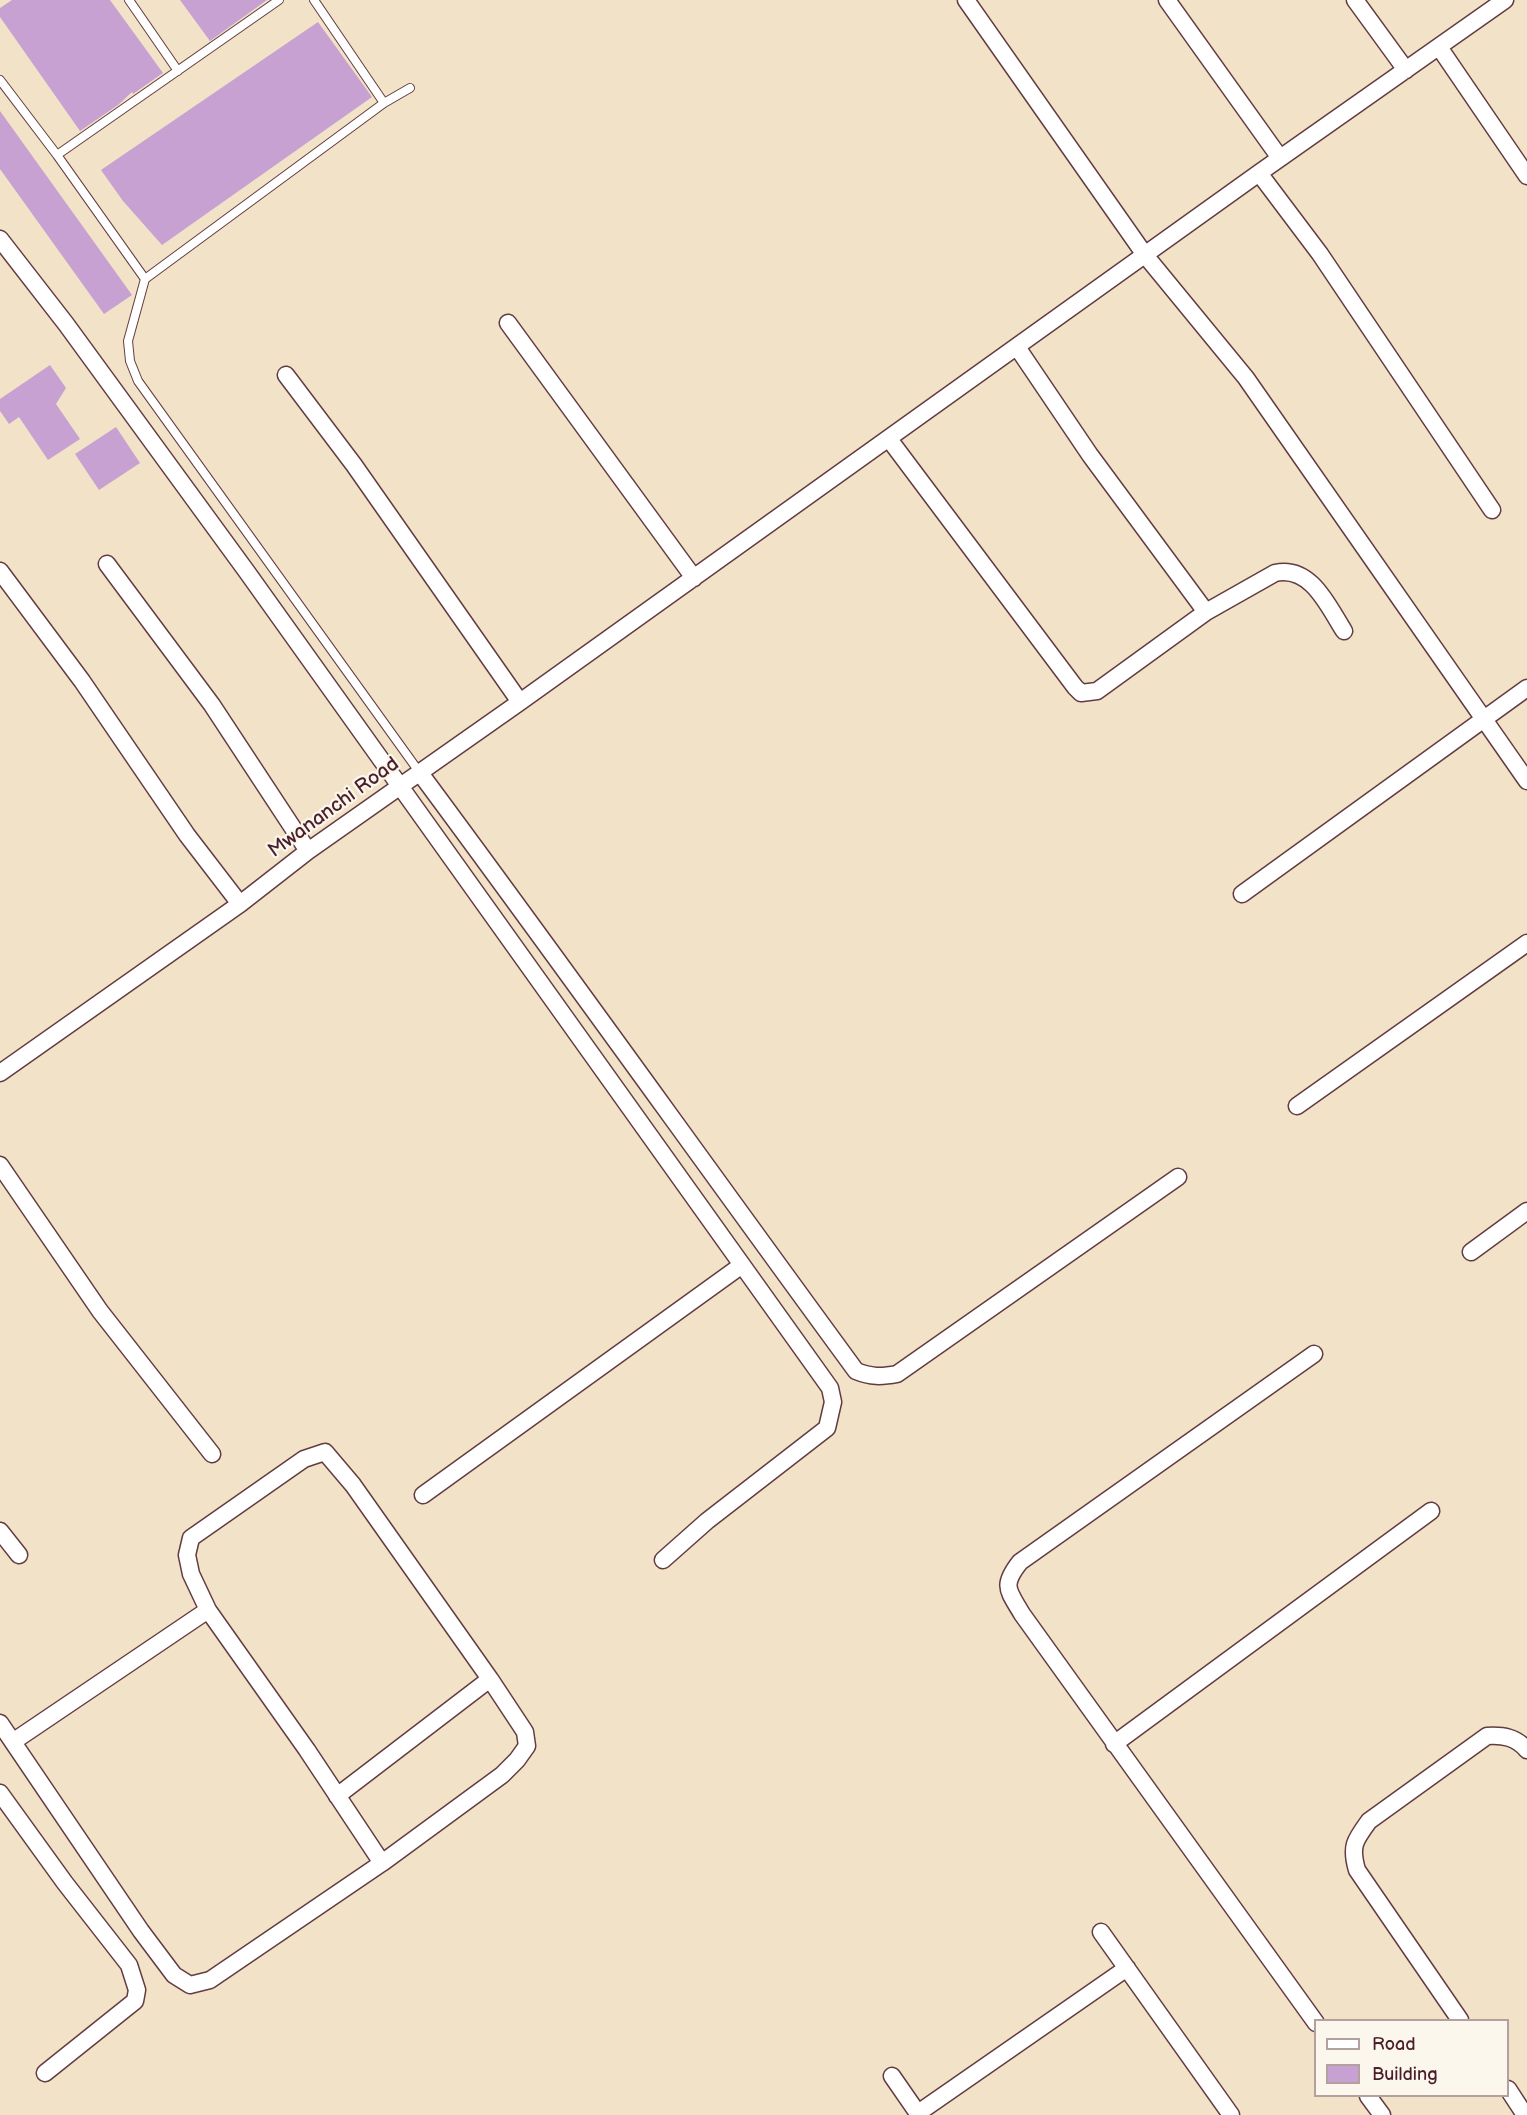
<!DOCTYPE html>
<html>
<head>
<meta charset="utf-8">
<style>
	body { margin:0 }
	#map { position:relative; width:1527px; height:2115px; overflow:hidden; background:#f2e2c7; font-family:"Balsamiq Sans",sans-serif }
	canvas { display:block }
	.legend { position:absolute; left:1314px; top:2019px; width:195px; height:78px; box-sizing:border-box; background:#fbf7ec; border:2px solid #b4a19f; margin:0; padding:8px 10px; list-style:none; font-size:18px; color:#4a1f2b }
	.legend li { display:flex; align-items:center; gap:12px; height:30px }
	.legend b { width:30px; border:2px solid #b4a19f }
</style>
</head>
<body>
<div id="map">
<canvas width="1527" height="2115"></canvas>
<ul class="legend">
<li><b style="height:8px;background:#fff"></b>Road</li>
<li><b style="height:16px;background:#c6a1d2"></b>Building</li>
</ul>
</div>
<script>
const ctx = document.querySelector('canvas').getContext('2d');
ctx.lineJoin = 'round';
function fill(path, color) { ctx.fillStyle = color; ctx.fill(path, 'evenodd'); }
function strokePath(path, color, width, dash) { ctx.strokeStyle = color; ctx.lineWidth = width; ctx.lineCap = dash ? 'butt' : 'round'; ctx.setLineDash(dash || []); ctx.stroke(path); }
function write(font, color, halo, rows, align = 'center') {
  ctx.font = font + ' "Balsamiq Sans",sans-serif'; ctx.lineWidth = 4.5; ctx.setLineDash([]); ctx.textBaseline = 'middle'; ctx.strokeStyle = halo; ctx.fillStyle = color; for (const [text, x, y, turn = 0] of rows) {
    ctx.save(); ctx.translate(x, y); ctx.rotate((+turn || 0) * Math.PI / 180); ctx.textAlign = isNaN(turn) ? turn : align; if (halo) ctx.strokeText(text, 0, 0); ctx.fillText(text, 0, 0); ctx.restore();
  }
}
fill(new Path2D(`
	M12,0H110L163,73L133,94L132,92L118,105L80,131L0,17V8Z
	M180,0H267L210,41Z
	M318,22L372,97L162,245L123,201L101,170Z
	M0,111L132,295L104,314L0,169Z
	M50,365L66,388L56,404L80,439L48,460L19,417L9,424L0,411V399Z
	M116,427L140,463L99,490L75,454Z`), '#c6a1d2');
const service = new Path2D(`
	M129,0L178,71
	M314,0L384,103
	M0,80L57,155L145,279L128,341L130,361L138,381L420,773
	M57,155L279,0
	M145,279L384,103L410,88`);
const minor = new Path2D(`
	M966,0L1145,255L1246,378L1527,781
	M1167,0L1280,158
	M1355,0L1406,70
	M1439,47L1527,176
	M1259,173L1320,254L1492,510
	M0,239L66,324L247,572L830,1388L833,1402L827,1428L707,1521L663,1560
	M508,323L694,578
	M1017,347L1090,455L1206,612
	M286,375L354,465L520,702
	M889,439L1075,687L1081,693L1097,691L1206,612L1275,573C1311,565 1328,606 1344,631
	M107,564L212,705L308,851
	M0,571L82,681L187,835L240,904
	M420,773C567,971 710,1172 856,1371C871,1377 881,1377 897,1374L1178,1177
	M1242,894L1527,688
	M0,1073L240,904L308,851L520,702L1259,173L1505,0
	M1297,1106L1527,943
	M0,1165L100,1311L212,1454
	M1471,1252L1527,1211
	M1314,1354L1020,1562C1001,1586 1008,1590 1022,1614L1316,2023
	M423,1495L742,1265
	M0,1531L19,1555
	M0,1723L141,1931L174,1975L190,1985L210,1980L382,1863L502,1775L517,1760L527,1746L525,1732L490,1679L353,1485L325,1452L304,1459L191,1538L187,1555L191,1574L208,1610L307,1750L382,1863
	M14,1741L208,1610
	M1114,1744L1431,1511
	M0,1793L65,1883L129,1965L137,1990L135,2001L45,2073
	M337,1796L490,1679
	M1101,1932L1231,2115
	M1460,2020L1357,1870C1350,1846 1355,1840 1369,1821L1487,1736C1503,1735 1516,1737 1527,1750
	M892,2076L919,2115
	M1508,2089L1525,2115
	M1368,2096L1382,2115
	M918,2113L1127,1968`);
strokePath(service, '#633c42', 10);
strokePath(minor, '#633c42', 19);
strokePath(service, '#fff', 8);
strokePath(minor, '#fff', 16);
write('20px', '#4a1f2b', '#fbf7ec', [
	["Mwananchi Road",334,808,-36]
]);
</script>
</body>
</html>
